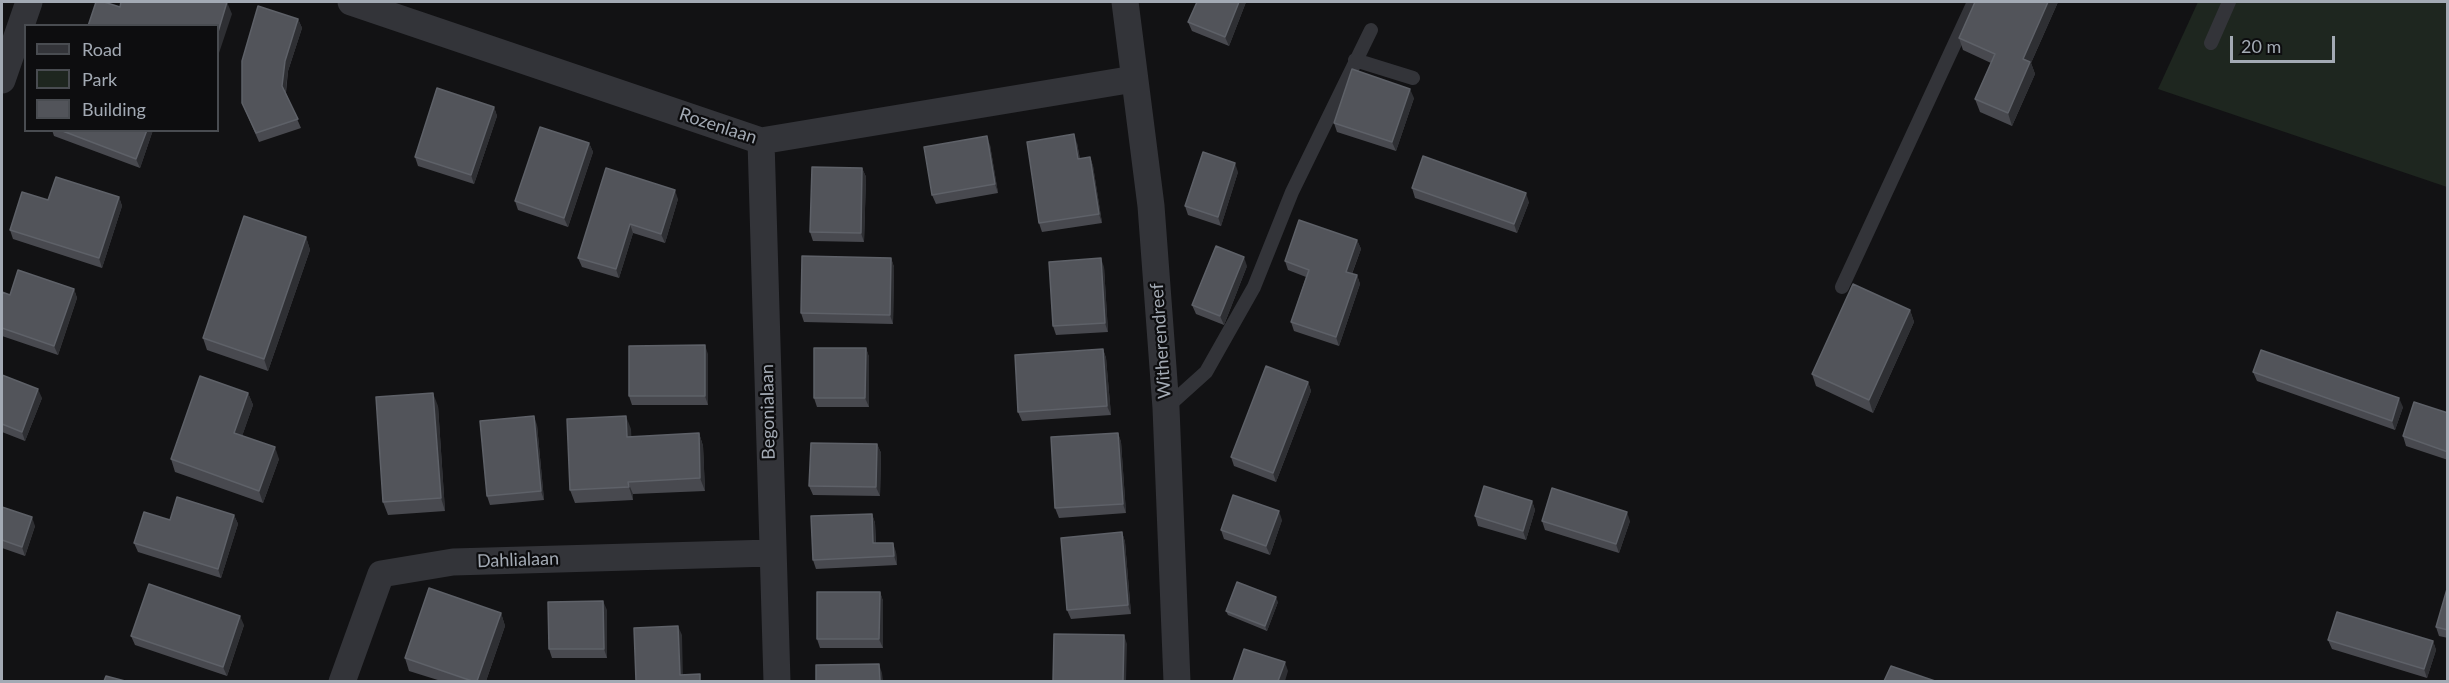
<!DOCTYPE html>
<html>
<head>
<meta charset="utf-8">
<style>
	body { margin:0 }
	#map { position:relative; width:2449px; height:683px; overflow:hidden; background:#121214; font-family:Lato,sans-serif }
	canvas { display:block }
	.frame { position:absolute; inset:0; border:3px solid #a3aab4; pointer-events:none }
	.legend { position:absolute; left:24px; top:24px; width:195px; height:108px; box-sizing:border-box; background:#0d0d0f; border:2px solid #494c51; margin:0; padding:8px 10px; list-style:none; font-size:18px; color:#a3aab4 }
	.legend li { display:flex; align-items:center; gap:12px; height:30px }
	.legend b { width:30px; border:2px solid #494c51 }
	.scale { position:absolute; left:2230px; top:36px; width:105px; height:27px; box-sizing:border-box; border:3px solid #a3aab4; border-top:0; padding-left:8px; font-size:18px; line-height:21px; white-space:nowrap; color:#a3aab4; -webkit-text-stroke:4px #0d0d0f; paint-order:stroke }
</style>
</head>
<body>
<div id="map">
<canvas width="2449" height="683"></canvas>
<div class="frame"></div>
<ul class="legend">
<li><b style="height:8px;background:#333439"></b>Road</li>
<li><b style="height:16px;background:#1e261f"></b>Park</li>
<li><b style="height:16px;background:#52545a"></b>Building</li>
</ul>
<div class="scale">20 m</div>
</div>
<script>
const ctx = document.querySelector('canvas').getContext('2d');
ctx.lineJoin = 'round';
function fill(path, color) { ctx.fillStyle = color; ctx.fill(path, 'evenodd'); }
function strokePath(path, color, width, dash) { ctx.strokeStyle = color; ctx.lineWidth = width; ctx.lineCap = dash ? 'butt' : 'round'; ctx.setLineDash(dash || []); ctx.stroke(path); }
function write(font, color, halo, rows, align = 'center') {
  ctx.font = font + ' Lato,sans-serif'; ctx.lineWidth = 4.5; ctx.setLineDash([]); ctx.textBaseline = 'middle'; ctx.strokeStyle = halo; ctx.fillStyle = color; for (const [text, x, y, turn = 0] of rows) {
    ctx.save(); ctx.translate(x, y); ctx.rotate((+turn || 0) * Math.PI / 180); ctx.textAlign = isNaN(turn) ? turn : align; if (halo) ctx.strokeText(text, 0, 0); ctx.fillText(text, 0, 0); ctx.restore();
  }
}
fill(new Path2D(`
	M2198,2H2447V187L2158,89Z`), '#1e261f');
strokePath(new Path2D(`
	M2211,43L2229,2
	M1355,60L1413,78
	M1842,287L1974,2
	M1166,408L1206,372L1254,287L1292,192L1371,30`), '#333439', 14);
strokePath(new Path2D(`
	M351,2L761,141L1134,79
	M1125,2L1151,206L1166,408L1177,682
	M2,80L29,2
	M761,141L777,682
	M342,682L381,574L453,562L771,553`), '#333439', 27);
fill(new Path2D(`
	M1246,2L1229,46L1192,31L1188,22Z
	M1975,2H2058L2031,63L2035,74L2012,126L1980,112L1975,99L1991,63L1963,50L1959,38Z
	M298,19L302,28L288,71L286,93L301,128L259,142L242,103Z
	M1414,98L1396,151L1337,132L1334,123Z
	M494,107L497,116L474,184L418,166L415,157Z
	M52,130H153L140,168L54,136Z
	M589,143L593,152L568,227L518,210L515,201Z
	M1077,143L1080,159L1090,157L1093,166L1102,223L1042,232L1039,223Z
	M990,145L998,193L936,204L932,195Z
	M606,168L678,199L665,243L633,233L619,278L582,267L578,258Z
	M862,168L866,177L864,242L813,241L810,232Z
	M1238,172L1221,226L1188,215L1185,206Z
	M1412,188L1529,202L1517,233L1415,198Z
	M119,197L122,206L102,268L13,239L10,230L48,200Z
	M306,237L310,250L268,371L207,350L203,338Z
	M1357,240L1361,249L1352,274L1357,275L1360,284L1339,346L1294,331L1291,322L1306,277L1288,270L1285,261Z
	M891,258L894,267L893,324L804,322L801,313Z
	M1247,266L1224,325L1196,314L1192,305Z
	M1104,267L1108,332L1056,335L1053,326Z
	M74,289L77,298L58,355L2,336V292L10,295Z
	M1910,310L1914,322L1873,413L1816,386L1812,374Z
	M866,348L869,357V407H817L814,398Z
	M1103,349L1106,358L1111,415L1022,421L1018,412Z
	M708,354V405H632L629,396Z
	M2253,372L2403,407L2395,430L2257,381Z
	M2,375L42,398L25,441L2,432Z
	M1308,382L1311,391L1276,482L1234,466L1231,457Z
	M248,393L253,405L242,436L279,459L263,503L175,472L171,459Z
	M438,406L445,511L388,515L383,502Z
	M2448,413V460L2406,446L2403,436Z
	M537,425L544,500L490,505L487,496Z
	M631,429V437L699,433L703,446L705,491L633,494V500L575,503L570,490Z
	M1118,433L1121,442L1126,513L1059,518L1055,508Z
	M877,444L881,453L880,496L813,495L809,486Z
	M1532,501L1535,510L1526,540L1478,526L1475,516Z
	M2,507L35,526L25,556L2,548Z
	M872,514L875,523L876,543L896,552L897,565L816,569L813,560Z
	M234,515L238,524L221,578L138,552L134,543L170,520Z
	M1282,520L1270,555L1224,539L1221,530Z
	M1542,521H1630L1619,553L1545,530Z
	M1122,532L1125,542L1131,614L1071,619L1067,610Z
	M2447,589L2448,638L2439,636L2436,627Z
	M880,592L883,601V648H820L817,639Z
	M1278,602L1267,631L1228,615L1226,611Z
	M607,610V658H552L549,649Z
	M501,613L505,626L486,681H441L409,671L405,658Z
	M244,625L227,676L135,645L131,636Z
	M2328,640L2433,641L2436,650L2427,678L2332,649Z`), '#48494f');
fill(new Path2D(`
	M227,2L232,14L218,56V32Z
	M1239,2H1246L1229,46L1225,37Z
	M2048,2H2058L2031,63L2035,74L2012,126L2008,113L2023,59Z
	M298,19L302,28L288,71L285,95L282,86L285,61Z
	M1410,89L1414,98L1396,151L1392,142Z
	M494,107L497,116L474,184L471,175Z
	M147,130H153L140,168L136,159Z
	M1074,134L1077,143L1081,168L1078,159Z
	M987,136L990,145L998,193L995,184Z
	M589,143L593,152L568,227L564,218Z
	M1090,157L1093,166L1102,223L1099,214Z
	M1235,163L1238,172L1221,226L1218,217Z
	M862,168L866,177L864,242L861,233Z
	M675,190L678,199L665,243L661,234Z
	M1526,193L1529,202L1517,233L1514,224Z
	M119,197L122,206L102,268L99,258Z
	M630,224L633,233L619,278L616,269Z
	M306,237L310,250L268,371L264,359Z
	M1357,240L1361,249L1349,281L1346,272Z
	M1244,257L1247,266L1224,325L1220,316Z
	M891,258L894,267L893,324L890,315Z
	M1101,258L1104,267L1108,332L1105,323Z
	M1357,275L1360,284L1339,346L1336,337Z
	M74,289L77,298L58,355L54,346Z
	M1910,310L1914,322L1873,413L1869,400Z
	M705,345L708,354V405L705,396Z
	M866,348L869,357V407L865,398Z
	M1103,349L1106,358L1111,415L1107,406Z
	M1308,382L1311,391L1276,482L1273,473Z
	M38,389L42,398L25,441L22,432Z
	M248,393L253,405L239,445L234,433Z
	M433,393L438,406L445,511L441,498Z
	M2399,398L2403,407L2395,430L2392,421Z
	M534,416L537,425L544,500L541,491Z
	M626,416L631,429L632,449L627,437Z
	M699,433L703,446L705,491L700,478Z
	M1118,433L1121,442L1126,513L1123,504Z
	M877,444L881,453L880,496L876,487Z
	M275,447L279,459L263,503L259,491Z
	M628,482L633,494V500L629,487Z
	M1532,501L1535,510L1526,540L1523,531Z
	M1279,511L1282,520L1270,555L1266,546Z
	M1627,512L1630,521L1619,553L1616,544Z
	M872,514L875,523L876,552L873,543Z
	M234,515L238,524L221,578L218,569Z
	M32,517L35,526L25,556L22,547Z
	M1122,532L1125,542L1131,614L1128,605Z
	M893,543L896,552L897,565L894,556Z
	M880,592L883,601V648L879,639Z
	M1276,597L1278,602L1267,631L1265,626Z
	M603,601L607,610V658L604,649Z
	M501,613L505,626L486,681H477Z
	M240,616L244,625L227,676L223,667Z
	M678,626L682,635L683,681L680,675Z
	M1124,635L1127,644L1126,681H1123Z
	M2433,641L2436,650L2427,678L2424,669Z
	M1285,662L1288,671L1285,681H1278Z
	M879,664L882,673L883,681H880Z`), '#2e2f33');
const building = new Path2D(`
	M96,2H104L120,7L121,2H227L218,32V26H88Z
	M1197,2H1239L1225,37L1188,22Z
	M1975,2H2048L2023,59L2030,62L2008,113L1975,99L1995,54L1959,38Z
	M258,6L298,19L285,61L282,86L298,119L256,133L242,103V61Z
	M1352,69L1410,89L1392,142L1334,123Z
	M437,88L494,107L471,175L415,157Z
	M540,127L589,143L564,218L515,201Z
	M60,130H147L136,159Z
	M1074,134L1078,159L1090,157L1099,214L1039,223L1027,142Z
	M987,136L995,184L932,195L924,147Z
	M1203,152L1235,163L1218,217L1185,206Z
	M1423,156L1526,193L1514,224L1412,188Z
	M812,167L862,168L861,233L810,232Z
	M606,168L675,190L661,234L630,224L616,269L578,258Z
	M56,177L119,197L99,258L10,230L22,192L48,200Z
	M244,216L306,237L264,359L203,338Z
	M1299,220L1357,240L1346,272L1357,275L1336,337L1291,322L1309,270L1285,261Z
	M1216,246L1244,257L1220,316L1192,305Z
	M802,256L891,258L890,315L801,313Z
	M1101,258L1105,323L1053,326L1049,262Z
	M18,270L74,289L54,346L2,328V292L10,295Z
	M1853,284L1910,310L1869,400L1812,374Z
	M705,345V396H629V346Z
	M814,348H866L865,398H814Z
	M1103,349L1107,406L1018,412L1015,355Z
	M2261,350L2399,398L2392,421L2253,372Z
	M1266,366L1308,382L1273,473L1231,457Z
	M2,375L38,389L22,432L2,424Z
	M200,376L248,393L234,433L275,447L259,491L171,459Z
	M433,393L441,498L383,502L376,397Z
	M2414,402L2448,413V452L2403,436Z
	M534,416L541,491L487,496L480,421Z
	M626,416L627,437L699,433L700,478L628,482L629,487L570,490L567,419Z
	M1118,433L1123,504L1055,508L1051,437Z
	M811,443L877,444L876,487L809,486Z
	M1484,486L1532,501L1523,531L1475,516Z
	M1552,488L1627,512L1616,544L1542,521Z
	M1233,495L1279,511L1266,546L1221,530Z
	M177,497L234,515L218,569L134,543L144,512L170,520Z
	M2,507L32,517L22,547L2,540Z
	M872,514L873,543H893L894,556L813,560L811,516Z
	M1122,532L1128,605L1067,610L1061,538Z
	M1237,582L1276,597L1265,626L1226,611Z
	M149,584L240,616L223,667L131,636Z
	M429,588L501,613L477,681H472L405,658Z
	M2447,589H2448V630L2436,627Z
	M817,592H880L879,639H817Z
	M603,601L604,649H549L548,602Z
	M2337,612L2433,641L2424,669L2328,640Z
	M678,626L680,675L700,674V681H636L634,628Z
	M1054,634L1124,635L1123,681H1053Z
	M1244,649L1285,662L1278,681H1233Z
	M879,664L880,681H816V665Z
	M1891,666L1935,681H1884Z
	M106,676L125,681H104Z`);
fill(building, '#52545a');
strokePath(building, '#5e6168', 1.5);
write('18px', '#a3aab4', '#0d0d0f', [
	["Rozenlaan",718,126,18],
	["Witherendreef",1161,341,-94],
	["Begonialaan",768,412,-91],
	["Dahlialaan",518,560,-2]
]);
</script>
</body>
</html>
